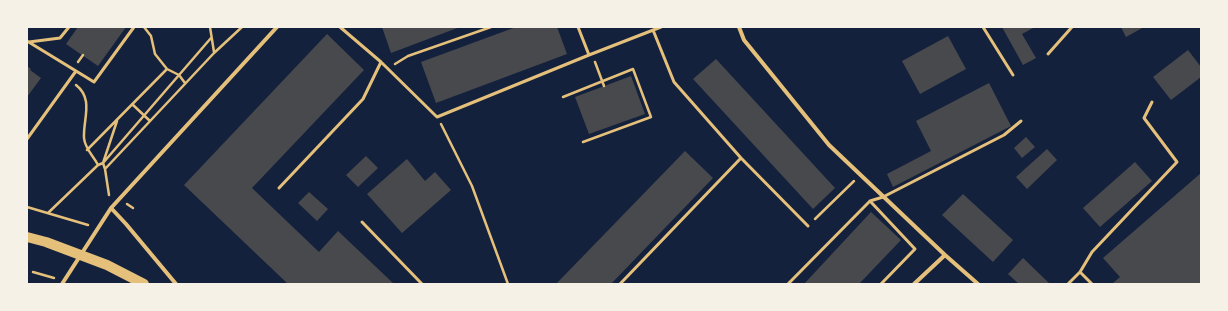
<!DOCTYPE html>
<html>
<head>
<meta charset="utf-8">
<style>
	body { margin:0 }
	#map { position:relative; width:1228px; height:311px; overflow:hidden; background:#14213d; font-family:Ubuntu,sans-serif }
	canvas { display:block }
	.frame { position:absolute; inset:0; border:28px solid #f6f1e7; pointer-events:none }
</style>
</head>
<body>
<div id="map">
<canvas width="1228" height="311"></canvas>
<div class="frame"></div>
</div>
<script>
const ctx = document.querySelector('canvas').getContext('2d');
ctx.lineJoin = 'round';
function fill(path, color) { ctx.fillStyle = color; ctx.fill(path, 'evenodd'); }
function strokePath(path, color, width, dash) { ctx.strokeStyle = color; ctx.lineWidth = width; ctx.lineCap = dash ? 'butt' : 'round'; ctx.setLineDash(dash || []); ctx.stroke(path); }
fill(new Path2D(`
	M78,27H126L98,66L66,44Z
	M382,27H460L391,53Z
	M516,27H557L567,54L436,103L421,62Z
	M1002,27H1035L1022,34L1036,58L1023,65Z
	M1121,27H1144L1126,37Z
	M327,34L364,70L252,188L319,252L338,231L394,284H288L184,185Z
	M948,36L966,69L920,94L902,61Z
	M1188,50L1201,67V77L1171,100L1153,77Z
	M716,59L835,188L813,209L693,79Z
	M27,66L31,69L30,70L41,78L27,97Z
	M631,76L645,114L589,134L575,97Z
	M989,83L1011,126L893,187L887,174L931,151L916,121Z
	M1026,137L1035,147L1022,158L1014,148Z
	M1047,149L1057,160L1027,189L1016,177Z
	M685,151L713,178L611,284H556Z
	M366,156L378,168L358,187L346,175Z
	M407,159L425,181L435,172L451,190L402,233L367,194Z
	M1135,162L1152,181L1100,227L1083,208Z
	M1201,173V282L1198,284H1112L1120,277L1103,258Z
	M309,192L328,209L317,221L298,203Z
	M963,194L1013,240L993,262L942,215Z
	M871,212L901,240L859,284H804Z
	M1023,258L1050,284H1019L1008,274Z`), '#48494c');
strokePath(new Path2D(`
	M210,27L214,52
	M78,62L83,55
	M595,62L604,86
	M395,64L408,56L491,27
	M167,69L179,75L185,83
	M76,85C94,99 83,119 84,138C85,149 93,155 98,165
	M563,97L633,69L651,117L583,142
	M132,104L150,121
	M441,124L472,186L508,284
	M87,150L167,69L155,54L151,36L144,27
	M105,169L214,53L242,27
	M109,195L105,169L103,163L117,121
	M127,204L133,208
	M27,207L88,225
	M48,213L98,165L103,163L211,38
	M815,219L854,181
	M33,272L54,278`), '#e5c07b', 2.5);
strokePath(new Path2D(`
	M340,27L381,62L437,117L589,55L578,27
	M983,27L1013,75
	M653,30L674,82L741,158
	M27,41L94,82L134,27
	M29,42L60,38L69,27
	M1048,54L1072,27
	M589,55L661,27
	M27,139L76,71
	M279,188L363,99L381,62
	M870,201L915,249L881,284
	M362,222L422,284
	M1080,272L1092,284
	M620,284L741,158L808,226
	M788,284L870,201L883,197L1004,135L1021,121
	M1068,284L1080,272L1092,252L1177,162L1144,118L1152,102`), '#e5c07b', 3);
strokePath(new Path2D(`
	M739,27L744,40L829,145L945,255L978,284
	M111,208L126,224L176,284
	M62,284L111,208L277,27
	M914,284L945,255`), '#e5c07b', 4);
strokePath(new Path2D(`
	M27,237L46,242L107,265L144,284`), '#e5c07b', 10);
</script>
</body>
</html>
